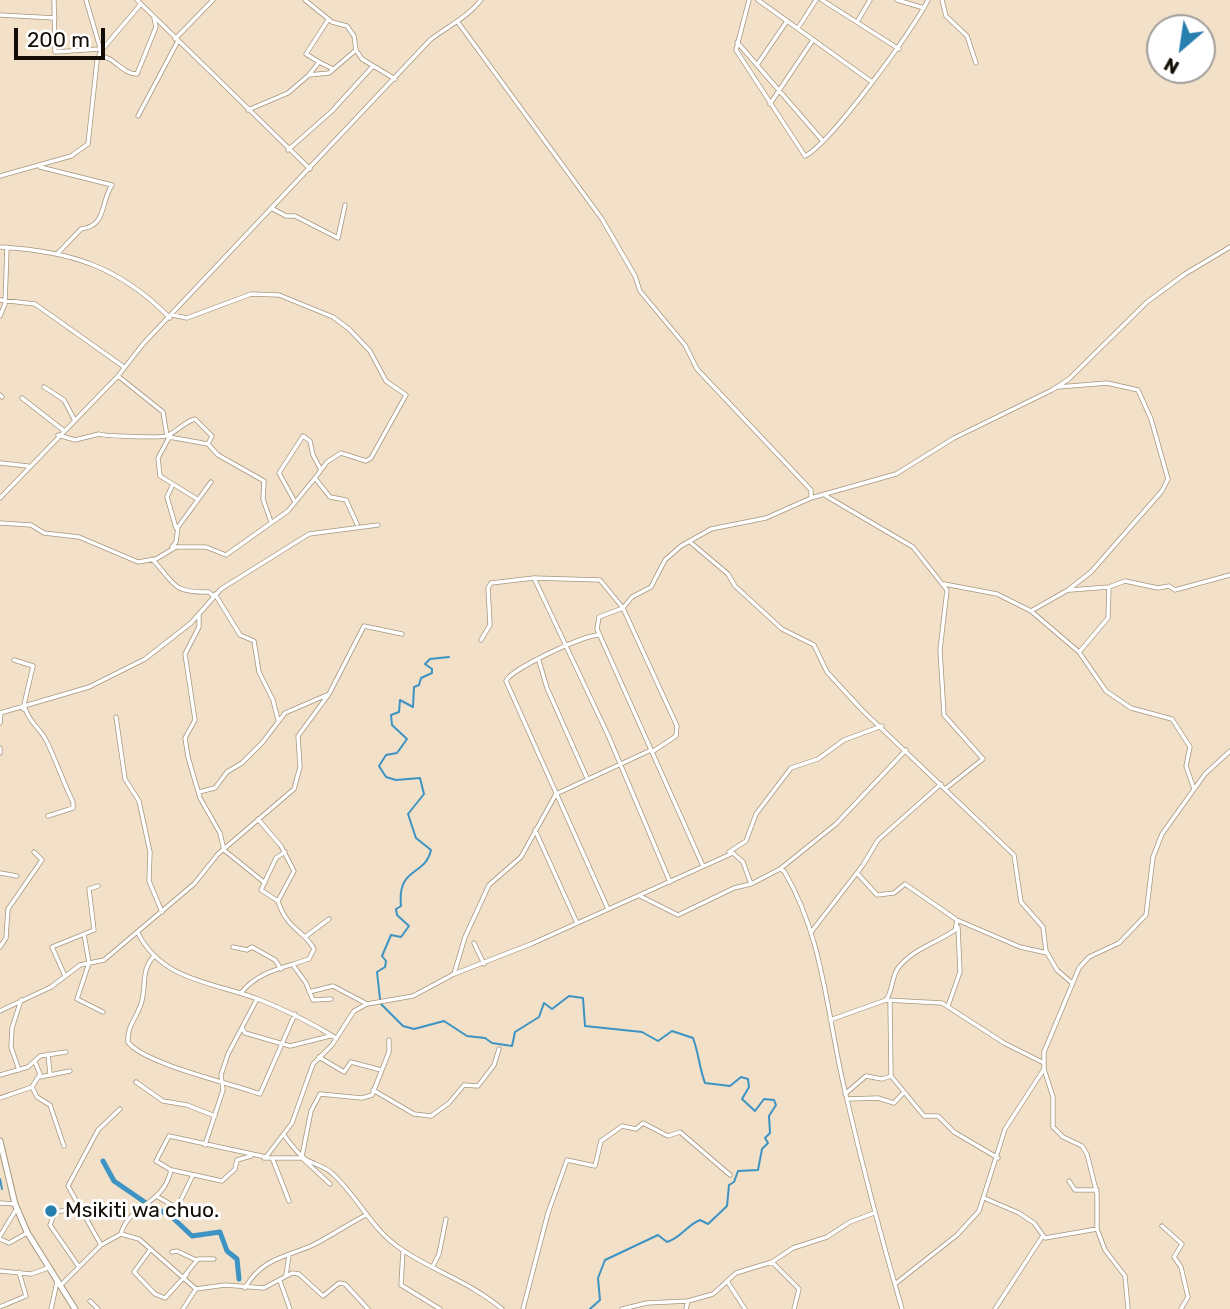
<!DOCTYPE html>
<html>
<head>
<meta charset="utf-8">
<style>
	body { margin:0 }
	#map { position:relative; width:1230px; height:1309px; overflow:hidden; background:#f2e1c8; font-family:Rubik,sans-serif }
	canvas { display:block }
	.north { position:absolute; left:1146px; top:14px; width:70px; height:70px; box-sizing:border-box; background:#fff; border:2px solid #a19e9b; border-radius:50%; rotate:209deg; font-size:19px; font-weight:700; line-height:28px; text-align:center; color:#130d05 }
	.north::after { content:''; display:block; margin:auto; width:24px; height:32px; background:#277fae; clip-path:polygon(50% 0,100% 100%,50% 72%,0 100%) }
	.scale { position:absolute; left:14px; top:28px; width:91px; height:32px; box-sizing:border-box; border:4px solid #130d05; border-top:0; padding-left:9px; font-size:21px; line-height:24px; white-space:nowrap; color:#130d05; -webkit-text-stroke:5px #fff; paint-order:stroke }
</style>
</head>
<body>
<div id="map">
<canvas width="1230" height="1309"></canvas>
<div class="north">N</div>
<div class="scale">200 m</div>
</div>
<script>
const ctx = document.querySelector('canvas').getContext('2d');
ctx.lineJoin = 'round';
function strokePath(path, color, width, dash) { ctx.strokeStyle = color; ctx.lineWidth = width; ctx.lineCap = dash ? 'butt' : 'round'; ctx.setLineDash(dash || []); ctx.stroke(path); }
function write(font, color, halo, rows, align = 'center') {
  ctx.font = font + ' Rubik,sans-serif'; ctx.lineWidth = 6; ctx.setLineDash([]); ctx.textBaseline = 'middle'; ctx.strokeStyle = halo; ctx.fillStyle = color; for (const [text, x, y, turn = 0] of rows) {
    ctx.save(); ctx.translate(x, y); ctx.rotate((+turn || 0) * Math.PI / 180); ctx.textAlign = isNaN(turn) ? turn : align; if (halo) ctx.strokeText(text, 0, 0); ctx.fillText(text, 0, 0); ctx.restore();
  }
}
strokePath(new Path2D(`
	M380,999L377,972L385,967L386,961L382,956L391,935L401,937L409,926L397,915L396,909L401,906C397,866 425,877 431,850L416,838L408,814L424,794L420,778L396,780L386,777L379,766L386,755L397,753L407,739L392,725L391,715L399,712L400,700L413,707L414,687L419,685L421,678L432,673V669L425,664L430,659L449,657
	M381,1004L403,1026L414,1029L444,1021L467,1036L485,1038L492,1043L512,1046L515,1032L539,1017L544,1003L552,1009L569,996L583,998L585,1026L642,1032L658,1041L672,1031L693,1038C699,1054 699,1067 705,1083L730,1086L741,1077L748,1079L749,1087L742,1099L755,1111L764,1099L774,1100L776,1105L769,1116L770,1133L765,1138L768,1143L762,1149L758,1170L738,1171L734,1182L729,1185L727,1206L708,1224L700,1220C687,1225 681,1238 667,1242L658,1235L605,1260L598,1278L600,1300L590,1309
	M0,1179L2,1189`), '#3d93c3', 2);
strokePath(new Path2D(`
	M103,1161L114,1181L146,1203
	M151,1206L171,1216L192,1236L220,1232L227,1251L237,1259L239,1279`), '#3d93c3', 5);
const minor = new Path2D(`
	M54,0L55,52L99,49
	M137,0L310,169
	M305,0L332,22L347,26L354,36L356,50L362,59L395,79
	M749,0L736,50L805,156C830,144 914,29 928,0
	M758,0L872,82
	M822,0L899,49
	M897,0L924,8
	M942,0L946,16L967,36L976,63
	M0,15L55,18
	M457,21L602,219L635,276L640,291L685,345L697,369L811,490V498
	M857,22L870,0
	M798,28L816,0
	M175,39L213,0
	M737,42L822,140
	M101,51L140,5
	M99,56C114,56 122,74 137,74L156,27L154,18
	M319,62L306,54L328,20
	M757,65L787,21
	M308,76L319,62L333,69
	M770,104L813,40
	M248,110L288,93L309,75L329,73L356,50
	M138,116L178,41
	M288,150L332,111L373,66
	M40,167L112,185C100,203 107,226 81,229L58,253
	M0,176L71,156L88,144L97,61L101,51L86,0
	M273,209L286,216H295L338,238L345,205
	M0,247C70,251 119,266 170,318
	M0,300L35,304L124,367
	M172,315L187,318L251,294L279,295L333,317L349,329L370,351L386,381L406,395L371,458L366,461L341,453L327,462L315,478L330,497L346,500L357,524
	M0,316L5,304L7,247
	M118,376L163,412L167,436
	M44,387L64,400L74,419
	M0,395L2,397
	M22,398L63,430
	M171,434L158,458L160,476L197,499
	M58,435L75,440L99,434C102,436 162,438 166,436C177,432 184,422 195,419L212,436L208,444L218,455L264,481L263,499L271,522
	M169,437L208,444
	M0,463L28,466
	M172,486L167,497L176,528
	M826,496L913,547L947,590L940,650L944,715L983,759L945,789
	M0,498L118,376L143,344L430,40C448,26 467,18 481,0
	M295,502L279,473L303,436L310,441L313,455L321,470
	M0,523L31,525L44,533L79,537L138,562L156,559L176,547H206L226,555L288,511L315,478
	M690,542L728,574L735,586L782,629L814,645L827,672L862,710L1014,855L1021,902L1043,927L1046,951L1057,970L1072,983
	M172,547L176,542L178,527L211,482
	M152,559C175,583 171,593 209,592L213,596
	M534,578L608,735L670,882
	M944,584L997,594L1031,611L1079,652L1106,691L1131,708L1172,719L1190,747L1186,766L1194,789
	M1070,590L1109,587L1125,581L1158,588L1169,586L1175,590L1230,575
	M215,594L240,635L254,641L259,672L273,700L278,720
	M1031,611L1068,590L1091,572L1162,491L1168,479L1151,419L1138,390L1107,383L1058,387
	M199,614V627L185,654L195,720L185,738L188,757L200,798L220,833L224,850L265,883
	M600,635C585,634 511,669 506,681L608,909
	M481,640L490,625L488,588L491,583L534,578L600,580L623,608L677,726L676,736L652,752
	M1080,651L1108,618L1109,587
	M14,660L33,666L23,709
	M539,661L547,688L587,778
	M25,708C29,722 39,727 46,740C56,760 63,782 73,802V808L48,816
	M0,713L89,687L145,659L191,623L221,589L309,534L378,525
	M116,717L125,779L139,801L150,852L149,881L162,912
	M0,723L1,713
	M0,748V753
	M199,792L215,788L227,772L242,763L262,743L285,713L329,694L364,626L402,634
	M535,830L577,923
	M729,852L746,841L756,814L791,768L818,759L844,740L882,726
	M703,866L597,629L599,617L623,608L632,597L651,587L665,560L681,546L711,529L766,518L811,498L896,474L954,438L1052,390L1069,379L1147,302L1185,274L1230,247
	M780,869L836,824L906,750
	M0,873L17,876
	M857,873L877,895L894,893L905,884L957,920L1020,947L1047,953
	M640,896L678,915L734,888L751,884
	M278,901L261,890L276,858L285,852
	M812,931L863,865L878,840L941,784
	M138,933C162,981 213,982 258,999C286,1010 310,1022 336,1038
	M84,934L89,963L77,999L103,1012
	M305,937L329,919
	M474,943L484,964
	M0,947L6,938L8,909L42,860L34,852
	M233,947L247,950L252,947L275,960L281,969
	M154,956C140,971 147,986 141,1004C136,1019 127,1026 128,1042C142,1063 233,1084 260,1094L295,1014
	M293,965L306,983L313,1000L331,999
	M454,974L465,937L489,885L521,857L556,794L651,750
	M65,976L52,947L94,930L89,889L98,886
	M309,992L333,986L367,1004
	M241,993C258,971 284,968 309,959L314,949C304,930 287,930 278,901L294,871L281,846L258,819
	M886,1000L942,1003L1004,1043L1044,1063
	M948,1006L960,972L958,927
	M0,1011L51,987L80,965L104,960L194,884L218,854L294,789L300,767L298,736L329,694
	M830,1020L886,1000C893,991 891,978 898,968C914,948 935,944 955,930L957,920
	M242,1028L245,1033L290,1046L330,1036
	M48,1054L50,1074
	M319,1057L344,1072L351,1062L381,1070
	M35,1062L40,1074L32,1087L37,1097L50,1105L64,1146
	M19,1070L11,1047L12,1028L21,1000
	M0,1075L28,1067L40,1056L66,1052
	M891,1076L924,1116H938L954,1132L998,1158
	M40,1077L70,1071
	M136,1082L163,1101L187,1105L215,1116
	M373,1090L414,1114L431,1116L449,1103L464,1085L478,1086L494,1065L499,1049
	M845,1094L866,1076L882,1079L891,1076L890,1002
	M0,1098L32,1087
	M847,1099L878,1098L894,1103L904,1092
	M284,1135C290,1143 297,1153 305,1159C315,1165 325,1166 333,1174C359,1198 371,1229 401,1249C433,1271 472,1283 502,1309
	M205,1145L223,1090L221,1075L228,1054L257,999
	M302,1156L311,1111L320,1094L362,1098L372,1095L389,1052V1040
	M264,1158H302
	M303,1159L330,1184
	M273,1160L289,1201
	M172,1170L222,1181L235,1169L237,1160L251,1156
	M1069,1181L1075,1190H1097
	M158,1197L177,1208L193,1175
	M984,1198L1019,1213L1034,1223L1045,1238L1097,1229
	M0,1203L15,1204
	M1162,1226L1182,1244L1174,1257L1181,1267L1188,1297L1181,1309
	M121,1234L139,1239L196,1289L225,1285L264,1288L292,1273L299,1274L323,1296L339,1283L345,1284L368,1309
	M0,1236L17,1208
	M0,1239L9,1243L27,1233
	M101,1245L68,1186L98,1130L120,1109
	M150,1250L134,1272L155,1294L165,1298L187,1274
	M403,1251L401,1285L440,1309
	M172,1252L177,1251L196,1260
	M772,1262L799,1289L794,1309
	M433,1266L439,1254L446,1219
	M79,1267L50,1225L55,1212L80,1208
	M0,1271L31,1274L48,1268
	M185,1275L198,1259H214
	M286,1275L289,1255
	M280,1281L290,1309
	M727,1281L745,1309
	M895,1284L957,1235L979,1211L1005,1129L1044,1069
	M61,1285L101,1245L121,1234C128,1205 164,1205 171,1170L156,1161L169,1136L266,1157L292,1123L313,1064L332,1045L354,1011L367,1004L413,996L454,974L531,944L733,853L743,862L751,884L780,869L784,871C824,938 827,1017 845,1091C862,1165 881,1237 902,1309
	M245,1288C262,1258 284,1258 313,1245C331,1236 348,1224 366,1215
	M90,1301L98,1309
	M0,1307L26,1296L19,1272
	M51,1309L57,1282
	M183,1309L196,1289
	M523,1309L548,1213L567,1160L595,1166L601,1141L622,1126L636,1129L643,1123L668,1136L680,1132L730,1175
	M622,1309L647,1303L688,1301
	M686,1309L688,1301L713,1294L736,1273L772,1262L793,1248L827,1237L850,1222L874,1213
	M995,1309L1042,1237
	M1128,1309L1125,1276L1105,1250L1097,1229V1194L1087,1154L1082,1146L1063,1137L1053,1127V1097L1044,1069V1052L1079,968L1089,957L1119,943L1146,915L1153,857L1162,834L1205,774L1230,751`);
const secondary = new Path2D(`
	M0,1141L15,1204L27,1232L75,1309`);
strokePath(minor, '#a5967e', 5);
strokePath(secondary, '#a5967e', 7);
strokePath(minor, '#fff', 3.5);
strokePath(secondary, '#fff', 5);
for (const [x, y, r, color] of [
	[51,1211,7,"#277fae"]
]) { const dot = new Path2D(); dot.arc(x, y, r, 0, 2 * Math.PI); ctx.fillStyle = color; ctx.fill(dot); strokePath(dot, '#fff', 2.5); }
write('21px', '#130d05', '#fff', [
	["Msikiti wa chuo.",65,1211]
], 'left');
</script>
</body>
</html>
